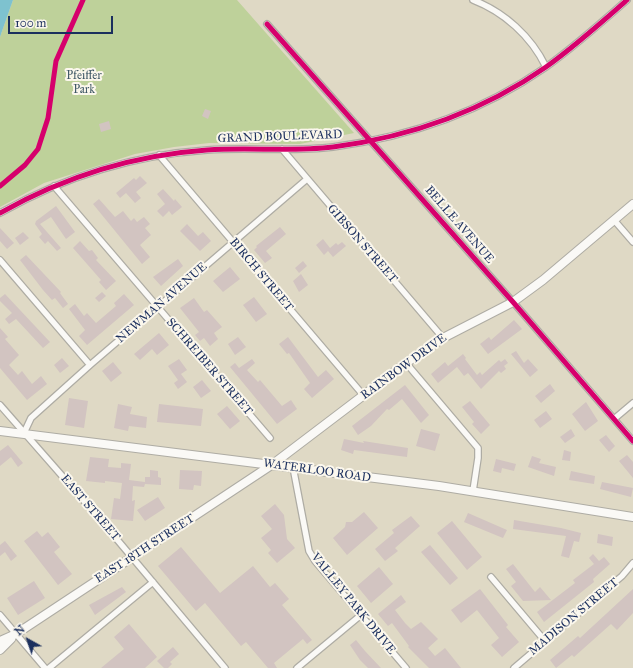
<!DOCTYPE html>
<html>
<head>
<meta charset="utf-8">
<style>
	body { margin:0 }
	#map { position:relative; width:633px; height:668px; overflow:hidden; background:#dfd9c5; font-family:"IM FELL Great Primer",serif }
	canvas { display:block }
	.north { position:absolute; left:8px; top:620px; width:40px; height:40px; -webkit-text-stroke:3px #fbf7ec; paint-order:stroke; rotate:320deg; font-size:11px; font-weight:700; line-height:16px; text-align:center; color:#1b2f5e }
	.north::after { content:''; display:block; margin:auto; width:14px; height:18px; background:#1b2f5e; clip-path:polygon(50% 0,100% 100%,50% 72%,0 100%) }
	.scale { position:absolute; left:8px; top:16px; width:105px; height:18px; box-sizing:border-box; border:2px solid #1b2f5e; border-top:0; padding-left:5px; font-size:12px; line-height:14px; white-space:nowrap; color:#1b2f5e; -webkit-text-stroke:3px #fbf7ec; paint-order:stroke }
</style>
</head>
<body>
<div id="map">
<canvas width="633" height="668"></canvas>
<div class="north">N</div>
<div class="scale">100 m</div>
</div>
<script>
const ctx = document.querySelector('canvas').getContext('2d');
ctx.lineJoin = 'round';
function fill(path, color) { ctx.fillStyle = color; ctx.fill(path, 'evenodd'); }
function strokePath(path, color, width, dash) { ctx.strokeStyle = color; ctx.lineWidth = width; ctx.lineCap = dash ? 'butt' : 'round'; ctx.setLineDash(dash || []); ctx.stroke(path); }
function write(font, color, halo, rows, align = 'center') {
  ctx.font = font + ' "IM FELL Great Primer",serif'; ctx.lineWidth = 4; ctx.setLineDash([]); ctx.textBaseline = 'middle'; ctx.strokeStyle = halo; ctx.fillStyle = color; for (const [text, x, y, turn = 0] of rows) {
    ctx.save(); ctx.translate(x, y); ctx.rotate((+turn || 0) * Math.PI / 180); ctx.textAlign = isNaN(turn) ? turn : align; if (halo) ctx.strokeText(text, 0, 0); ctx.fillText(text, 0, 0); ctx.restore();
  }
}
fill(new Path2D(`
	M13,0H237L354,133L300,144L209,143L174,147L135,154L44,183L0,207V37Z`), '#bed19a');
fill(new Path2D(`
	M0,0H13L0,37Z`), '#7ec2cf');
fill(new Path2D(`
	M205,109L211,111L208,119L202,116Z
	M109,121L111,129L101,132L99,124Z
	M140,176L147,183L136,192L141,198L135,203L126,193L120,198L116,193L134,178L136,180Z
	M163,189L174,201L175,199L182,207L172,215L169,211L163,217L157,211L165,204L157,194Z
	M99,199L115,217L123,211L131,221L134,218L137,222L144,217L150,224L145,228L151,235L140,245L150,257L142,264L93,204Z
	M56,206L75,232L66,239L51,217L40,224L61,248L57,251L48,241L45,244L39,237L42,234L35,224L36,221Z
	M187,224L198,236L203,232L211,241L200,251L180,231Z
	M280,227L286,234L266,251L272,258L265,263L254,250L257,247L256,246Z
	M0,228L14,243L7,249L0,241Z
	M23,232L29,238L20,245L15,238Z
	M323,239L330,248L336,243L338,245L342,242L346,246L333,257L328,251L324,255L316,245Z
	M80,241L89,251L92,250L98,258L96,260L116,281L106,290L99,282L101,280L73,248Z
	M26,255L61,292L60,293L68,304L63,308L55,298L52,300L43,290L20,260Z
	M178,259L183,266L161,286L153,277Z
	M303,261L307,266L299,273L295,268Z
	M230,267L240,279L223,292L213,281Z
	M301,274L308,285L299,292L293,281Z
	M102,292L106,296L99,302L95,298Z
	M5,294L50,342L43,348L16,319L9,324L5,319L12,313L0,301V298Z
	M124,294L134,305L87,345L79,336L85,330L69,309L75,304L84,316L87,313L96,323L116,306L114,303Z
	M254,297L267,314L256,322L243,305Z
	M194,298L204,312L207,310L222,327L214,333L218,339L210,346L204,338L200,341L195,335L199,332L180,308Z
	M514,320L522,329L488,354L480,344L489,337L491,340Z
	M0,328L8,337L5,339L19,355L9,365L18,375L22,371L32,384L41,376L47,384L27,400L0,368Z
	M159,333L169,345L157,355L152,349L140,360L134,354Z
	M238,337L246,347L235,355L228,344Z
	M288,337L318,377L326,370L334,379L312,398L304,389L310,383L289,353L287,354L279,344Z
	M516,351L524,363L528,359L538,370L530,377L511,354Z
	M463,354L466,358L465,359L477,375L480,372L482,375L499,360L501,362L505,359L508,363L504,366L506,369L501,373L499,371L481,389L468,373L464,376L457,367L438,383L431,374L445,362L448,366Z
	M62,358L69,366L60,373L54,365Z
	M179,359L187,370L181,374L187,382L178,389L174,383L178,380L168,366Z
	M252,359L255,363L247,370L258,382L260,380L282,406L291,400L297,409L277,424L230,367L235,363L239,368Z
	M113,362L122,373L111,382L102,371Z
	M202,380L211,391L201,398L193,387Z
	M550,384L555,391L541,403L535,396Z
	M405,385L429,415L421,423L402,399L389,410L387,409L371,426L358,435L352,426Z
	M69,398L88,401L84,428L65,425Z
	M470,401L490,425L481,434L472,424L474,422L462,407Z
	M586,402L598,421L585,431L572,414Z
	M118,404L132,407L130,414L147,417L146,428L129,426L128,431L114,428Z
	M159,404L203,409L201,426L157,422Z
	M227,406L240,421L230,429L217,414Z
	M546,411L552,419L540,428L534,420Z
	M421,429L440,434L435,451L416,446Z
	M571,429L575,436L565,443L560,437Z
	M606,435L615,446L609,452L599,440Z
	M344,439L364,443L363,441L408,448L407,457L354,450L353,454L341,450Z
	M8,445L23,463L18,467L11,457L0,466V451Z
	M564,450L571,452L570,461L562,460Z
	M627,455L633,462V478L619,461Z
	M532,456L541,459L539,463L556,467L554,476L528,467Z
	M90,457L109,459L108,467L121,468V463L131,464L129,480L145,482V477H150V470L158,471V477L161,478V485L145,484L144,487L133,486L132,501L135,500L133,521L111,519L114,498L120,499L122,483L105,481V483L86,481Z
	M496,459L516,464L514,471L502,468L501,473L493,471Z
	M180,470L202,471L201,486L194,485L193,490L179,489Z
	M571,471L595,476L594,484L569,480Z
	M602,482L633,488L631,497L600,489Z
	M158,497L165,508L145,521L137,510Z
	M275,504L284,515L287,539L295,548L277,563L268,553L271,550L261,538L272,529L261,516Z
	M364,512L378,528L347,555L333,538L345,527L346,522H352Z
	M468,513L507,530L503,538L464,522Z
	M411,516L420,526L395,548L398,551L385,561L375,549L394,533L392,530Z
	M514,520L561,528L581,533L579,542L574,541L569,558L561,556L566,536L513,529Z
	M452,521L482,557L467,570L437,533Z
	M37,531L42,537L48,532L60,547L54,552L72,574L58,585L24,541Z
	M598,534L613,537L612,546L597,543Z
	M5,541L17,556L11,561L5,552L0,556V545Z
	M430,545L458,578L450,585L421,552Z
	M181,547L220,593L253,566L270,587L275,583L289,599L282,605L312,640L307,644L303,639L274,663L277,668H268L246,642L241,646L205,603L196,611L158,566Z
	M593,554L599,561L604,557L610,564L593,579L594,582L544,622L537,612L575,583L573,580L594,564L589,558Z
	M513,564L535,592L540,587L551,600L523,601L511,586L516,582L506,569Z
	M379,567L393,584L371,603L357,586Z
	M34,581L45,598L18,615L7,598Z
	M122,587L126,592L95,615L89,605Z
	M480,589L508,625L506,627L519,642L502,657L491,645L499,638L477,610L461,623L451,610Z
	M633,589V613L617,630L611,624L574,657L572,655L556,668L550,660L578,636L580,638Z
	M401,595L406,602L395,610L405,623L411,629L421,622L438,639L428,648L435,656L445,648L461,668H429L408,647L409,646L392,623L388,626L378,614Z
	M129,624L157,657L145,668H101L124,649L114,637Z
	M356,640L365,651L381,668H368L360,660L350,645Z
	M173,647L179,654L170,662L172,664L168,668H164L157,661Z`), '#d2c4c1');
const minor = new Path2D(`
	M473,0C504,12 531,36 546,67
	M267,24L513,302L633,441
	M282,149L443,338
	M159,155L364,396
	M54,186L270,438
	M0,213C64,177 134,155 207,150C249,147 292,152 333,147C409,137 483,111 546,67C574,47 601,23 627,0
	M614,220L633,242
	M0,260L90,365
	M406,363L478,448V458L473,491
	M0,405L99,518L225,668
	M614,419L633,403
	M24,433L31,418L90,365L307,179
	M293,467L309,551L315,561L406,668
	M491,577L545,641
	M0,615L45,668
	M49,668L153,582
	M297,668L361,615
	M514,668L622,576L633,563`);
const secondary = new Path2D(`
	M0,431L439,486L633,517
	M0,641L16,634L273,464L406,363L443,338L513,302L543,280L633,204
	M0,650L11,639`);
strokePath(minor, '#aeaca4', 8);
strokePath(secondary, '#aeaca4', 10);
strokePath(minor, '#faf9f6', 5.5);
strokePath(secondary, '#faf9f6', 8);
strokePath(new Path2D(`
	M267,24L513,302L633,441
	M0,186L25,165L38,149L48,118L56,61L83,0
	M0,213C64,177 134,155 207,150C249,147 292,152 333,147C409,137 483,111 546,67C574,47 601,23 627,0`), '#d6006c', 5);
write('12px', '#3d5664', '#fbf7ec', [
	["Pfeiffer",84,76],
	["Park",84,90]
]);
write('12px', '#1b2f5e', '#fbf7ec', [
	["GRAND BOULEVARD",280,137,-2],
	["BELLE AVENUE",459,225,49],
	["GIBSON STREET",362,244,49],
	["BIRCH STREET",261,275,50],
	["NEWMAN AVENUE",162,303,-41],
	["SCHREIBER STREET",209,367,49],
	["RAINBOW DRIVE",404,367,-36],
	["WATERLOO ROAD",317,471,8],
	["EAST STREET",90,508,49],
	["EAST 18TH STREET",145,549,-33],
	["VALLEY PARK DRIVE",353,604,51],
	["MADISON STREET",574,617,-40]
]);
</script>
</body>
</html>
